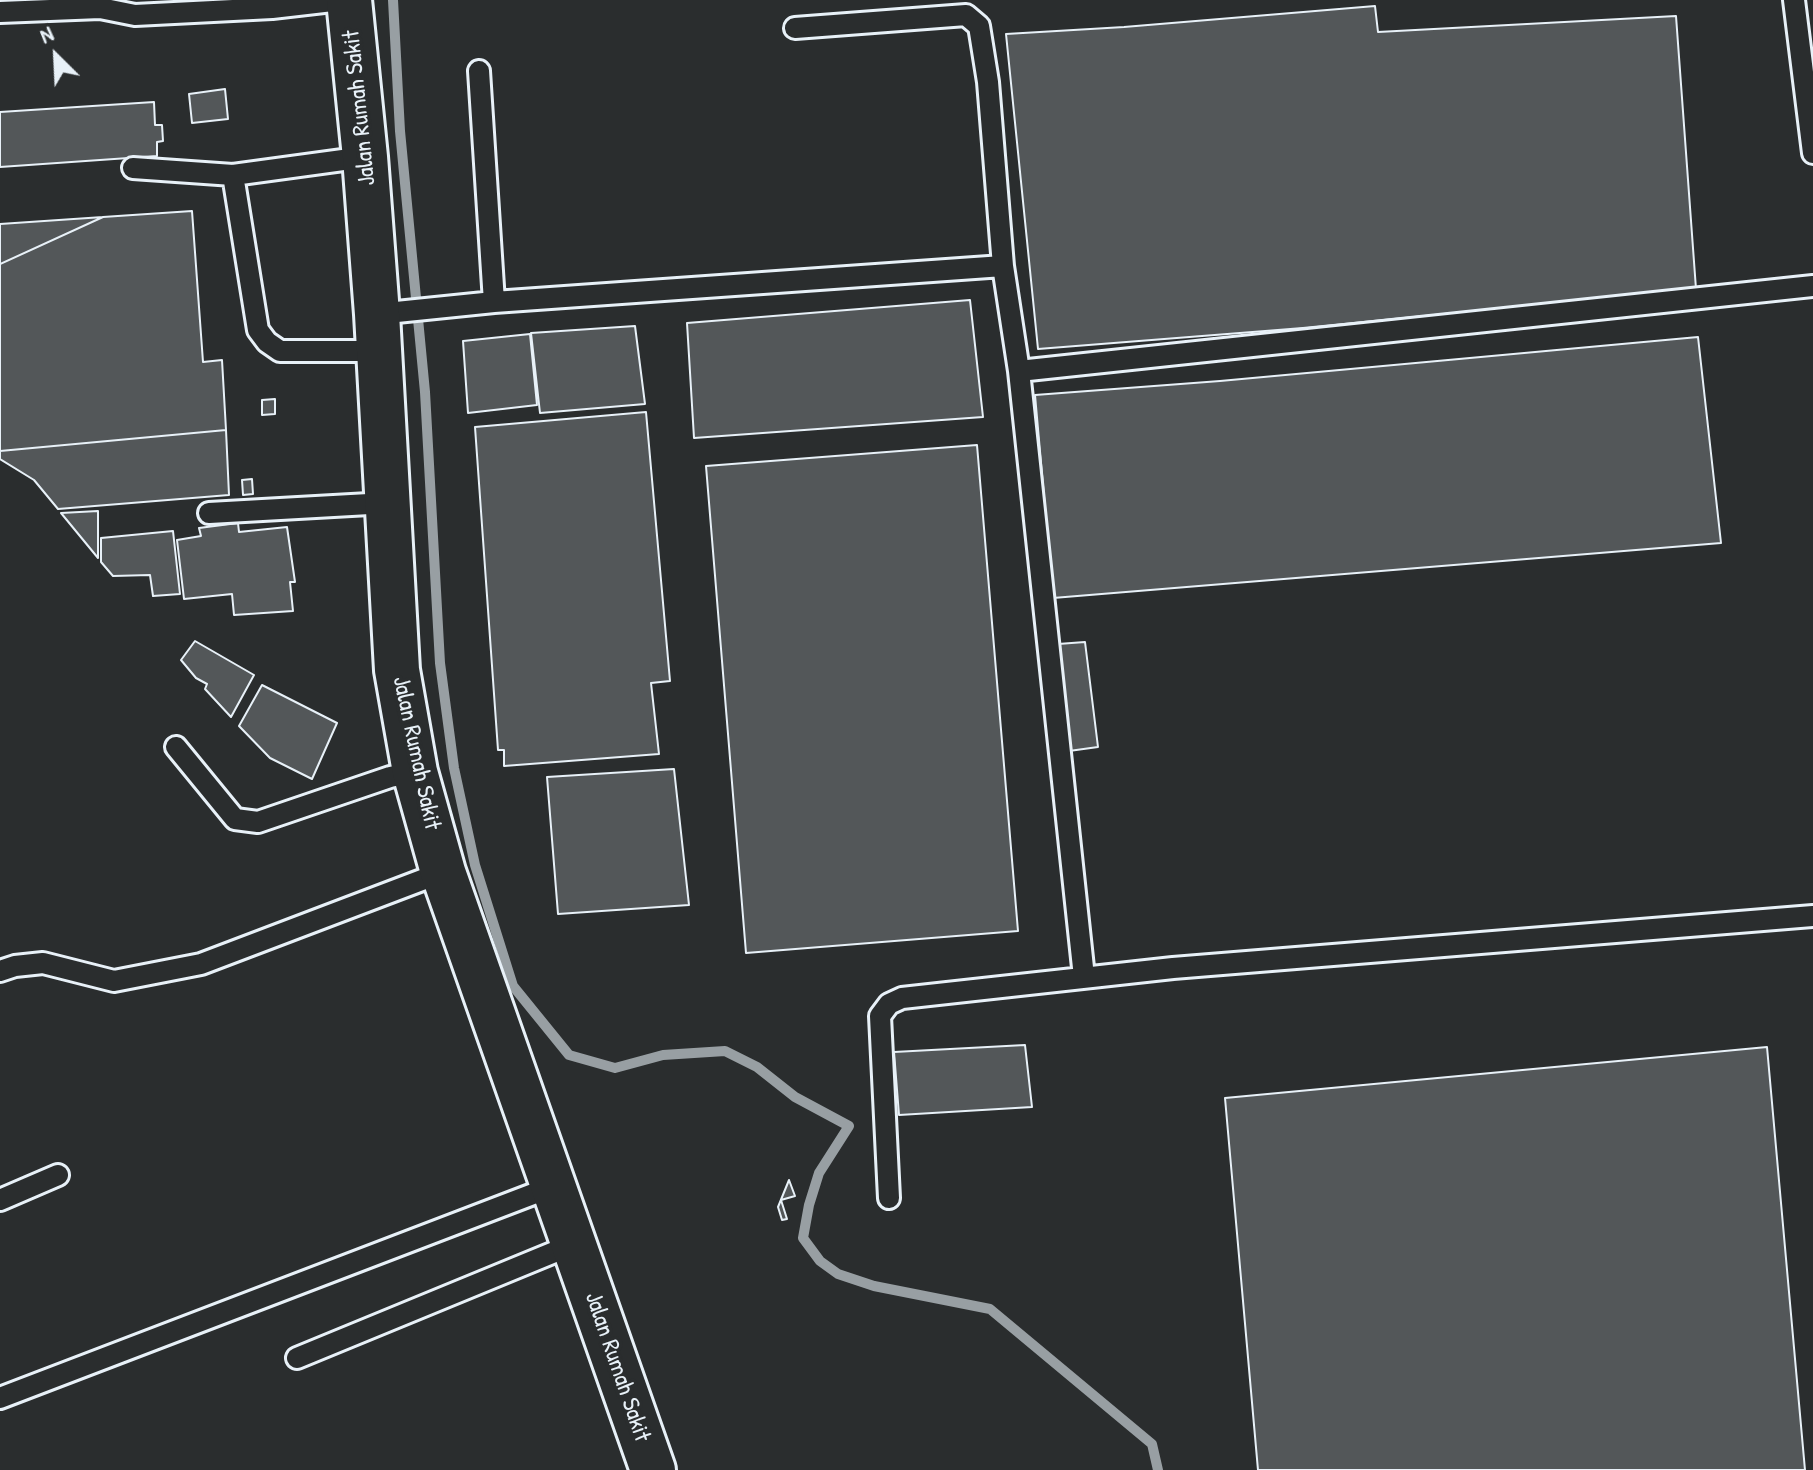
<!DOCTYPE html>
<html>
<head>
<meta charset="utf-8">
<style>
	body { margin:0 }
	#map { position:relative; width:1813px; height:1470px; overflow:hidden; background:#2a2d2e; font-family:"Patrick Hand",sans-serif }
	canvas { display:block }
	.north { position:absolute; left:16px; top:16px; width:80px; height:80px; -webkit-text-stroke:6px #2a2d2e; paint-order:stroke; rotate:336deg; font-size:22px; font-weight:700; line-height:32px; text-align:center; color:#e8f1f8 }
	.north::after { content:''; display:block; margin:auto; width:28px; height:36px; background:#e8f1f8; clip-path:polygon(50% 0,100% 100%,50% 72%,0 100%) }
</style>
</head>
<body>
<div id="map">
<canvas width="1813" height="1470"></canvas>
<div class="north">N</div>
</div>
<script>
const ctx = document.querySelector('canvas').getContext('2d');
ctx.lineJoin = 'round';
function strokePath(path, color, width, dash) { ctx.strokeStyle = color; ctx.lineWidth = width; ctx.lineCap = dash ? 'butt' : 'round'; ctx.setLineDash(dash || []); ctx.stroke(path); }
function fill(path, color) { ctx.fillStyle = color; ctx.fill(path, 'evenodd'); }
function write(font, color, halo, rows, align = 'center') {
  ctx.font = font + ' "Patrick Hand",sans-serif'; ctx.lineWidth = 7; ctx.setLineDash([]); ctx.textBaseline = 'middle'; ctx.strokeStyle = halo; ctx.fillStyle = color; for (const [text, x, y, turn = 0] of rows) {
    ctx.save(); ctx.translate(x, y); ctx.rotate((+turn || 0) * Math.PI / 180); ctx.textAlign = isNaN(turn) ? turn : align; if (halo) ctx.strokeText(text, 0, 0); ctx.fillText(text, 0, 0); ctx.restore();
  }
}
strokePath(new Path2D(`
	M393,0L400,131L425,392L440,663L454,768L475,865L513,986L569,1055L615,1068L663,1055L725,1051L757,1067L795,1097L849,1126L819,1173L809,1205L803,1238L820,1261L838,1274L874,1286L990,1309L1152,1444L1158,1470`), '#989fa3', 10);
const building = new Path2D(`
	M1375,6L1378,32L1676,16L1696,289L1303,328L1038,349L1006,34L1124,27Z
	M225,89L228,119L192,123L189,94Z
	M154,102L155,125H162L163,141L157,142V156L0,167V112Z
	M192,211L203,362L222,360L226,430L0,451V264L103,217Z
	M103,217L0,264V224Z
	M970,300L983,417L694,438L687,323Z
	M635,326L645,404L540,413L531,333Z
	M530,334L537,405L468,413L463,341Z
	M1698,337L1721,543L1053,598L1035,395L1220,381Z
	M275,399V414L262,415V400Z
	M646,412L670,681L651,683L659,754L504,766V750H498L475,427Z
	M226,430L229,495L58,509L34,480L0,459V451Z
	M977,445L1018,931L746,953L706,466Z
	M252,479L253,494L243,495L242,480Z
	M98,511V558L61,513Z
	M238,523L239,532L287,527L295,582H290L293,611L234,615L232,594L184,599L177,540L201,536L199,528Z
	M173,531L180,594L153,596L150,575L113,576L101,562V538Z
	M195,641L254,675L231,717L205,689L207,684L196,678L181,660Z
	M1085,642L1098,747L1069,751L1058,644Z
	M262,685L337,723L312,779L270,758L239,726Z
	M674,769L689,905L558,914L547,777Z
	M1025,1045L1032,1107L899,1115L894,1052Z
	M1767,1047L1805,1470H1258L1225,1098Z
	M789,1180L795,1196L781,1200L787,1219L782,1220L778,1207Z`);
fill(building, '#535759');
strokePath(building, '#e8f1f8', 2);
const lane = new Path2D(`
	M1794,0L1813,153
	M0,12L100,8L135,15L272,8L341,0
	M795,28L966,15L979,26L988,82L1003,266
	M479,71L494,302
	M133,168L233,175L258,330L267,342L280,351H378
	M233,175L365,157
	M377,314L494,302L1003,266L1019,371L1084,977
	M1019,371L1813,286
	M209,513L387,503
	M176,747L235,819L258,822L390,777L415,772
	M0,971L15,966L43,963L114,981L201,964L443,872
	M889,1198L880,1016L889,1004L902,998L1173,968L1813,916
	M0,1200L58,1175
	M297,1358L574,1244
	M0,1398L554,1186`);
const primary = new Path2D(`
	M349,0L365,157L377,314L397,670L415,772L443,872L653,1470`);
strokePath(lane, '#e8f1f8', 26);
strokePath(primary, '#e8f1f8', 50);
strokePath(lane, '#2a2d2e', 20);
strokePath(primary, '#2a2d2e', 44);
write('24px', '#e8f1f8', '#2a2d2e', [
	["Jalan Rumah Sakit",360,108,-96],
	["Jalan Rumah Sakit",416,753,78],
	["Jalan Rumah Sakit",617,1367,71]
]);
</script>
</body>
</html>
